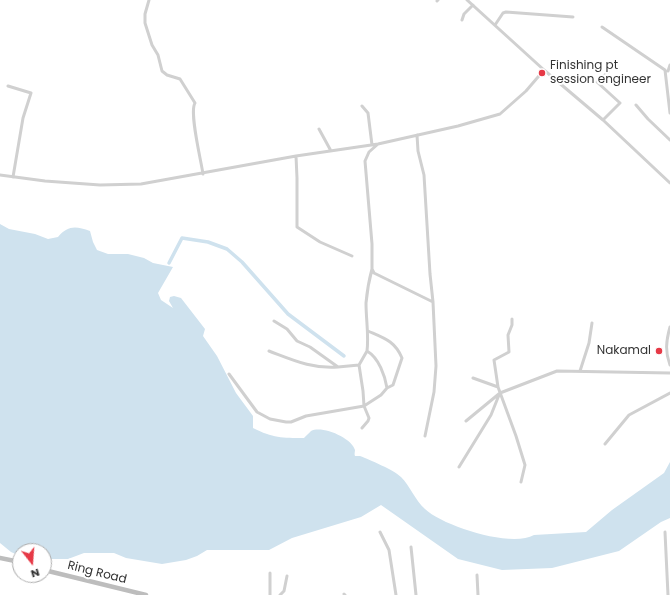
<!DOCTYPE html>
<html>
<head>
<meta charset="utf-8">
<style>
	body { margin:0 }
	#map { position:relative; width:670px; height:595px; overflow:hidden; background:#fff; font-family:Poppins,sans-serif }
	canvas { display:block }
	.north { position:absolute; left:12px; top:543px; width:40px; height:40px; box-sizing:border-box; background:#fff; border:1px solid #adadad; border-radius:50%; rotate:163deg; font-size:11px; font-weight:700; line-height:16px; text-align:center; color:#333 }
	.north::after { content:''; display:block; margin:auto; width:14px; height:18px; background:#e63946; clip-path:polygon(50% 0,100% 100%,50% 72%,0 100%) }
</style>
</head>
<body>
<div id="map">
<canvas width="670" height="595"></canvas>
<div class="north">N</div>
</div>
<script>
const ctx = document.querySelector('canvas').getContext('2d');
ctx.lineJoin = 'round';
function fill(path, color) { ctx.fillStyle = color; ctx.fill(path, 'evenodd'); }
function strokePath(path, color, width, dash) { ctx.strokeStyle = color; ctx.lineWidth = width; ctx.lineCap = dash ? 'butt' : 'round'; ctx.setLineDash(dash || []); ctx.stroke(path); }
function write(font, color, halo, rows, align = 'center') {
  ctx.font = font + ' Poppins,sans-serif'; ctx.lineWidth = 4; ctx.setLineDash([]); ctx.textBaseline = 'middle'; ctx.strokeStyle = halo; ctx.fillStyle = color; for (const [text, x, y, turn = 0] of rows) {
    ctx.save(); ctx.translate(x, y); ctx.rotate((+turn || 0) * Math.PI / 180); ctx.textAlign = isNaN(turn) ? turn : align; if (halo) ctx.strokeText(text, 0, 0); ctx.fillText(text, 0, 0); ctx.restore();
  }
}
fill(new Path2D(`
	M0,224L9,229L35,234L48,239L58,237C68,225 76,226 90,231L93,242L97,250L108,254H128L144,258L153,263L173,267L158,293L161,300L173,308L169,301L170,297L174,296L181,298L205,329L203,336L217,356L236,393L253,416V428C273,438 282,438 304,438C306,436 309,433 311,431C322,425 352,438 355,450C355,452 354,454 355,456H360C370,460 394,470 401,477C410,486 415,500 425,509C443,526 511,548 534,535L586,532L612,510L664,473L670,462V518L661,522L619,551L552,568L502,570L458,559L381,505L361,517L292,538L269,550H207L197,556L186,560L162,564L126,558L114,553H84L68,559H44V551H20V556L11,552L0,543Z`), '#cfe2ee');
strokePath(new Path2D(`
	M169,263L182,238L208,242L227,249L242,262L288,314L344,356`), '#cfe2ee', 3.5);
strokePath(new Path2D(`
	M149,0L145,14V23L152,45L158,55L162,71L167,75L180,79L195,103C189,112 201,160 203,174
	M467,0L544,70L603,120L670,183
	M437,1L438,0
	M462,20L464,14L473,5
	M495,25L503,13L506,12L573,17
	M602,27L665,70L670,113
	M668,71L670,65
	M8,86L31,93L23,118L13,177
	M636,105L648,119L670,140
	M362,106L368,113L372,145
	M603,120L620,103L597,82L608,72
	M319,129L331,151
	M417,135L418,151L424,175L430,274L433,302L436,366L434,392L425,436
	M378,144L369,152L365,161L372,244V269L374,273L433,302
	M296,156L297,178V227L320,242L352,256
	M0,175L45,181L100,185L141,184L296,156L378,144L458,126L500,114L526,91L544,70
	M512,319V325L508,335L509,352L494,360L498,387L516,436L525,465L521,482
	M274,321L287,329L297,341L310,347L338,367L359,365
	M670,327C666,341 665,352 670,365
	M368,331C384,338 395,341 402,358L393,385L387,388
	M269,351C293,360 312,369 338,367
	M580,371L589,343L592,323
	M229,374L257,412L270,419L286,422H291L306,416L364,406L381,395L387,388C385,376 379,358 367,351C369,335 366,320 366,303C367,292 369,280 372,269
	M473,378L498,387
	M466,421L500,393L557,371L670,373
	M362,428L368,421L369,418L364,406L363,391L359,365L367,351
	M605,444L629,415L670,393
	M459,467L491,415L499,395
	M380,532L389,550L396,595
	M665,532L668,595
	M411,547L416,595
	M477,575L478,595
	M344,594L345,595
	M270,595V573
	M280,595L284,591L287,576`), '#d0d0d0', 3);
strokePath(new Path2D(`
	M0,558L20,562
	M44,570L146,595`), '#bdbdbd', 4.5);
for (const [x, y, r, color] of [
	[542,73,4,"#e63946"],
	[659,351,4,"#e63946"]
]) { const dot = new Path2D(); dot.arc(x, y, r, 0, 2 * Math.PI); ctx.fillStyle = color; ctx.fill(dot); strokePath(dot, '#fff', 1.5); }
write('12px', '#333', '#fff', [
	["Finishing pt",550,66],
	["session engineer",550,80],
	["Nakamal",651,351,"right"]
], 'left');
write('12px', '#333', '#fff', [
	["Ring Road",97,573,14]
]);
</script>
</body>
</html>
